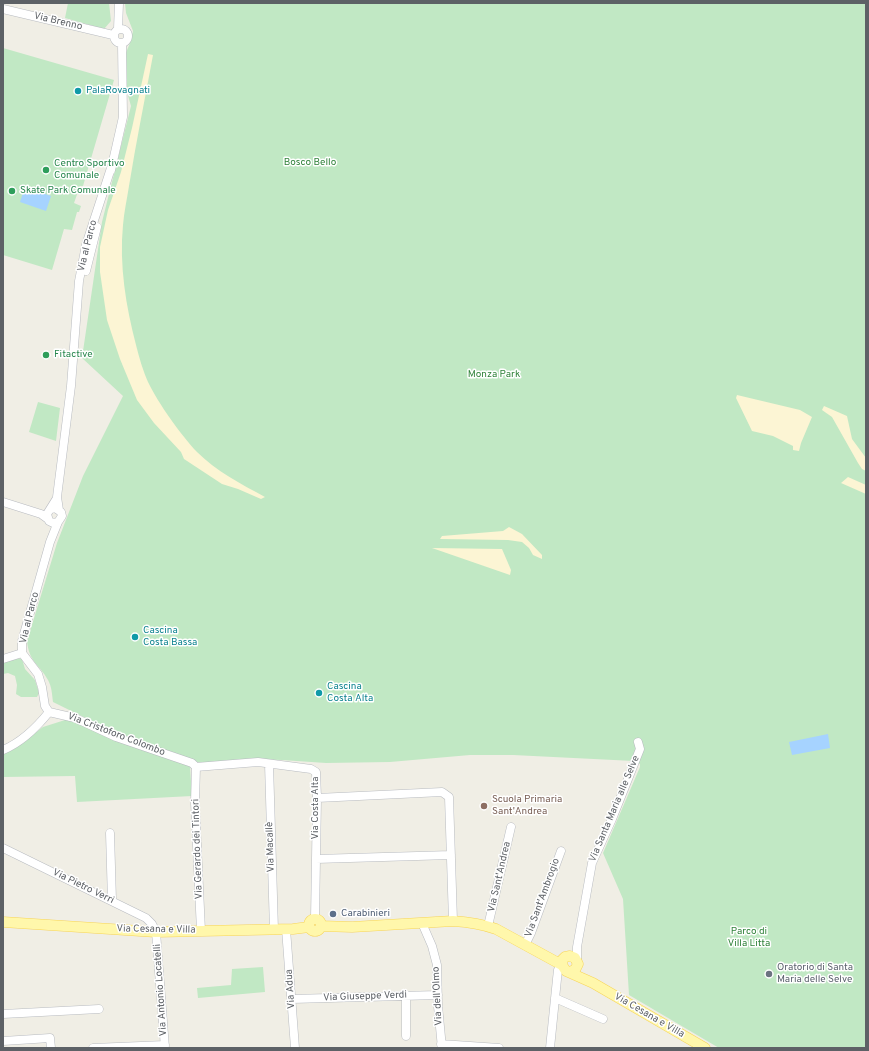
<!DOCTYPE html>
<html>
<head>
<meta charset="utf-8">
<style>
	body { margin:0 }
	#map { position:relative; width:869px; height:1051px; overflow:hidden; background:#f0eee5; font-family:Overpass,sans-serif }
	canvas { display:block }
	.frame { position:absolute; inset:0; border:4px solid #5d6166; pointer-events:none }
</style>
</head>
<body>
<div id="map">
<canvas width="869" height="1051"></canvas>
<div class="frame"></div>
</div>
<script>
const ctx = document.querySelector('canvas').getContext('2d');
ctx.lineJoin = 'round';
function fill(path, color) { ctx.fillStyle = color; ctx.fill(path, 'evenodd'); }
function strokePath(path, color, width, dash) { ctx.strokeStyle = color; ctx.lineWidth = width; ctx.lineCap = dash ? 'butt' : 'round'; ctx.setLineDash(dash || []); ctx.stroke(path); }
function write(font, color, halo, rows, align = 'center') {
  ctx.font = font + ' Overpass,sans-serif'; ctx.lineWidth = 3; ctx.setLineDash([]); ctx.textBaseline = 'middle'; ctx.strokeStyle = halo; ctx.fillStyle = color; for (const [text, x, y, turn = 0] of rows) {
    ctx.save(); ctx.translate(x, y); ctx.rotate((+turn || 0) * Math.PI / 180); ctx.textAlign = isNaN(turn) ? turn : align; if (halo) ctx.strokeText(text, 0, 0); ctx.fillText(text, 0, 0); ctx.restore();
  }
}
fill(new Path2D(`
	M68,3H109L111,21L104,29L65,18Z
	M125,3H866V1048H719L629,995L623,899L603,853L640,767V764L634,761L513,755H470L390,762L326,763L282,760L249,759L203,764L120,735L53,702C52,695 52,687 48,680C39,664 29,662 27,641L57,543L83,476L123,396L82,358L102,222L131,106L127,92L125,55L130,43L133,31L126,13Z
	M3,48L114,80L83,186H80L74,203L81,206L79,212H77L72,230L64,229L52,270L3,255Z
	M38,402L60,408L56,441L29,432Z
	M16,658L22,659L25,669L35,680L39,693L37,697H21L16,694L17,685L15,676L8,673L3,674V662Z
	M65,720H73L187,764L190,767L192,796L77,802L75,776L3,777V753L14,749L43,727Z
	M263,967L265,992L198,998L197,988L231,985L232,969Z`), '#c1e8c4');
fill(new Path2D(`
	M148,54L153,55C145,99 136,142 129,186C127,199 124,212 123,225C119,265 126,307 136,345C139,357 143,371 148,382C158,403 181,435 197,452C216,471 241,484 265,497L261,499L238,489L222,484L184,459L181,452L154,423L137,400L120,359L107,320L100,272V247L108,210L121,172L132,128Z
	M737,395L800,410L812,417L801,443L799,451L793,450V446L773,436L752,431L736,398Z
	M824,406L847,416L852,439L866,458V471L862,469L858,463L832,417L822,410Z
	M848,477L866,485V494L841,483Z
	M509,527L522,534L542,555V559L533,555L529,548L522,542L508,540L440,539L442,536L503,531Z
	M432,548L502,549L511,570L510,575Z`), '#fcf5d4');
fill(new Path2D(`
	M25,187L51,196L46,211L20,202Z
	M828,734L830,748L792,755L789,742Z`), '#a6d3ff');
const minor = new Path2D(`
	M3,9L113,35
	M114 36a7 7 0 1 1 14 0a7 7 0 1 1-14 0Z
	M118,29L119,3
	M111,170L123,117L122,44
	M86,271L97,227
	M3,502L41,514L48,519
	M51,509L55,508L61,512L62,516L58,522L53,523L49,521L47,514L57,498
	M59,510L57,497L71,386L79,281L86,245L112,165
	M58,522L50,542L22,641V653L38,674L42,687L45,706L49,712L75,718L116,737L192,763L196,767
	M3,659L22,653
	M3,750C22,742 37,727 49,712
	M269,764L274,930
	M196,767L258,762L311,769L316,772L317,798L315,919
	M196,767L195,802L201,931
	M317,798L442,792L449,797L453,921
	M110,833L112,901
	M3,848L146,918L152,924L156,932L165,1048
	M316,859L451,855
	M422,923L432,946L437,965L438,1006L442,1048
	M488,926L511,827
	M286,929L295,1048
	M525,945L531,933L561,851
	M577,960V947L592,863L612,819L640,749L638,742
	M406,995V1036
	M555,998L603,1019
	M292,999L438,995
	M3,1014L99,1009
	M3,1041L50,1038L51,1048
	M441,1044L499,1048
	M93,1048L165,1045
	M550,1048L557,979L558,970L562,965`);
const major = new Path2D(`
	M309 925a6 6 0 1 1 12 0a6 6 0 1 1-12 0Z
	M3,922L156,932L293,929L309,927
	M321,926L352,927L453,921C468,922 482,924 496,929L562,965
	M569,972L575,970L578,964L575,958L570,956L565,957L562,960V965L566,971L593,983L705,1048`);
strokePath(minor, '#b8bbc0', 9);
strokePath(major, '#f7d457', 11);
strokePath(minor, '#fff', 8);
strokePath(major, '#fff7ab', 10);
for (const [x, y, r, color] of [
	[78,91,4,"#0f9aa8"],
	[46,170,4,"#2e9e5b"],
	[12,191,4,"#2e9e5b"],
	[46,355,4,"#2e9e5b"],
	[135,637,4,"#0f9aa8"],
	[319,693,4,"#0f9aa8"],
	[484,806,4,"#8d6e63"],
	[333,914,4,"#5c6f8a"],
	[769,974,4,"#6b7280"]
]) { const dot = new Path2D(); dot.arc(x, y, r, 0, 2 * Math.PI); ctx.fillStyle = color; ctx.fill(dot); strokePath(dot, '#fff', 1.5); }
write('10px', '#5d6166', '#fff', [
	["Via Brenno",58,22,13],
	["Via al Parco",88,246,-76],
	["Via al Parco",30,618,-76],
	["Via Cristoforo Colombo",116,735,21],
	["Via Costa Alta",316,808,-90],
	["Via Santa Maria alle Selve",615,809,-67],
	["Via Macallè",271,847,-92],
	["Via Gerardo dei Tintori",198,849,-92],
	["Via Sant'Andrea",500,877,-77],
	["Via Pietro Verri",83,887,26],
	["Via Sant'Ambrogio",543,898,-70],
	["Via Cesana e Villa",156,930,1],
	["Via Adua",291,989,-94],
	["Via Antonio Locatelli",161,990,-94],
	["Via dell'Olmo",438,996,-93],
	["Via Giuseppe Verdi",365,997,-2],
	["Via Cesana e Villa",649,1016,30]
]);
write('10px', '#0d838f', '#fff', [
	["PalaRovagnati",86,91],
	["Cascina",143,631],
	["Costa Bassa",143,643],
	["Cascina",327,687],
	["Costa Alta",327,699]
], 'left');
write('10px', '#30823a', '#fff', [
	["Bosco Bello",310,163],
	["Monza Park",494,375],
	["Parco di",749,932],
	["Villa Litta",749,944]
]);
write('10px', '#27864d', '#fff', [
	["Centro Sportivo",54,164],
	["Comunale",54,176],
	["Skate Park Comunale",20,191],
	["Fitactive",54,355]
], 'left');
write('10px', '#785e54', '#fff', [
	["Scuola Primaria",492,800],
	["Sant'Andrea",492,812]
], 'left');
write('10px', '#4e5e75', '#fff', [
	["Carabinieri",341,914]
], 'left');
write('10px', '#5b616d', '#fff', [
	["Oratorio di Santa",777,968],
	["Maria delle Selve",777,980]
], 'left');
</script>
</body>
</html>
